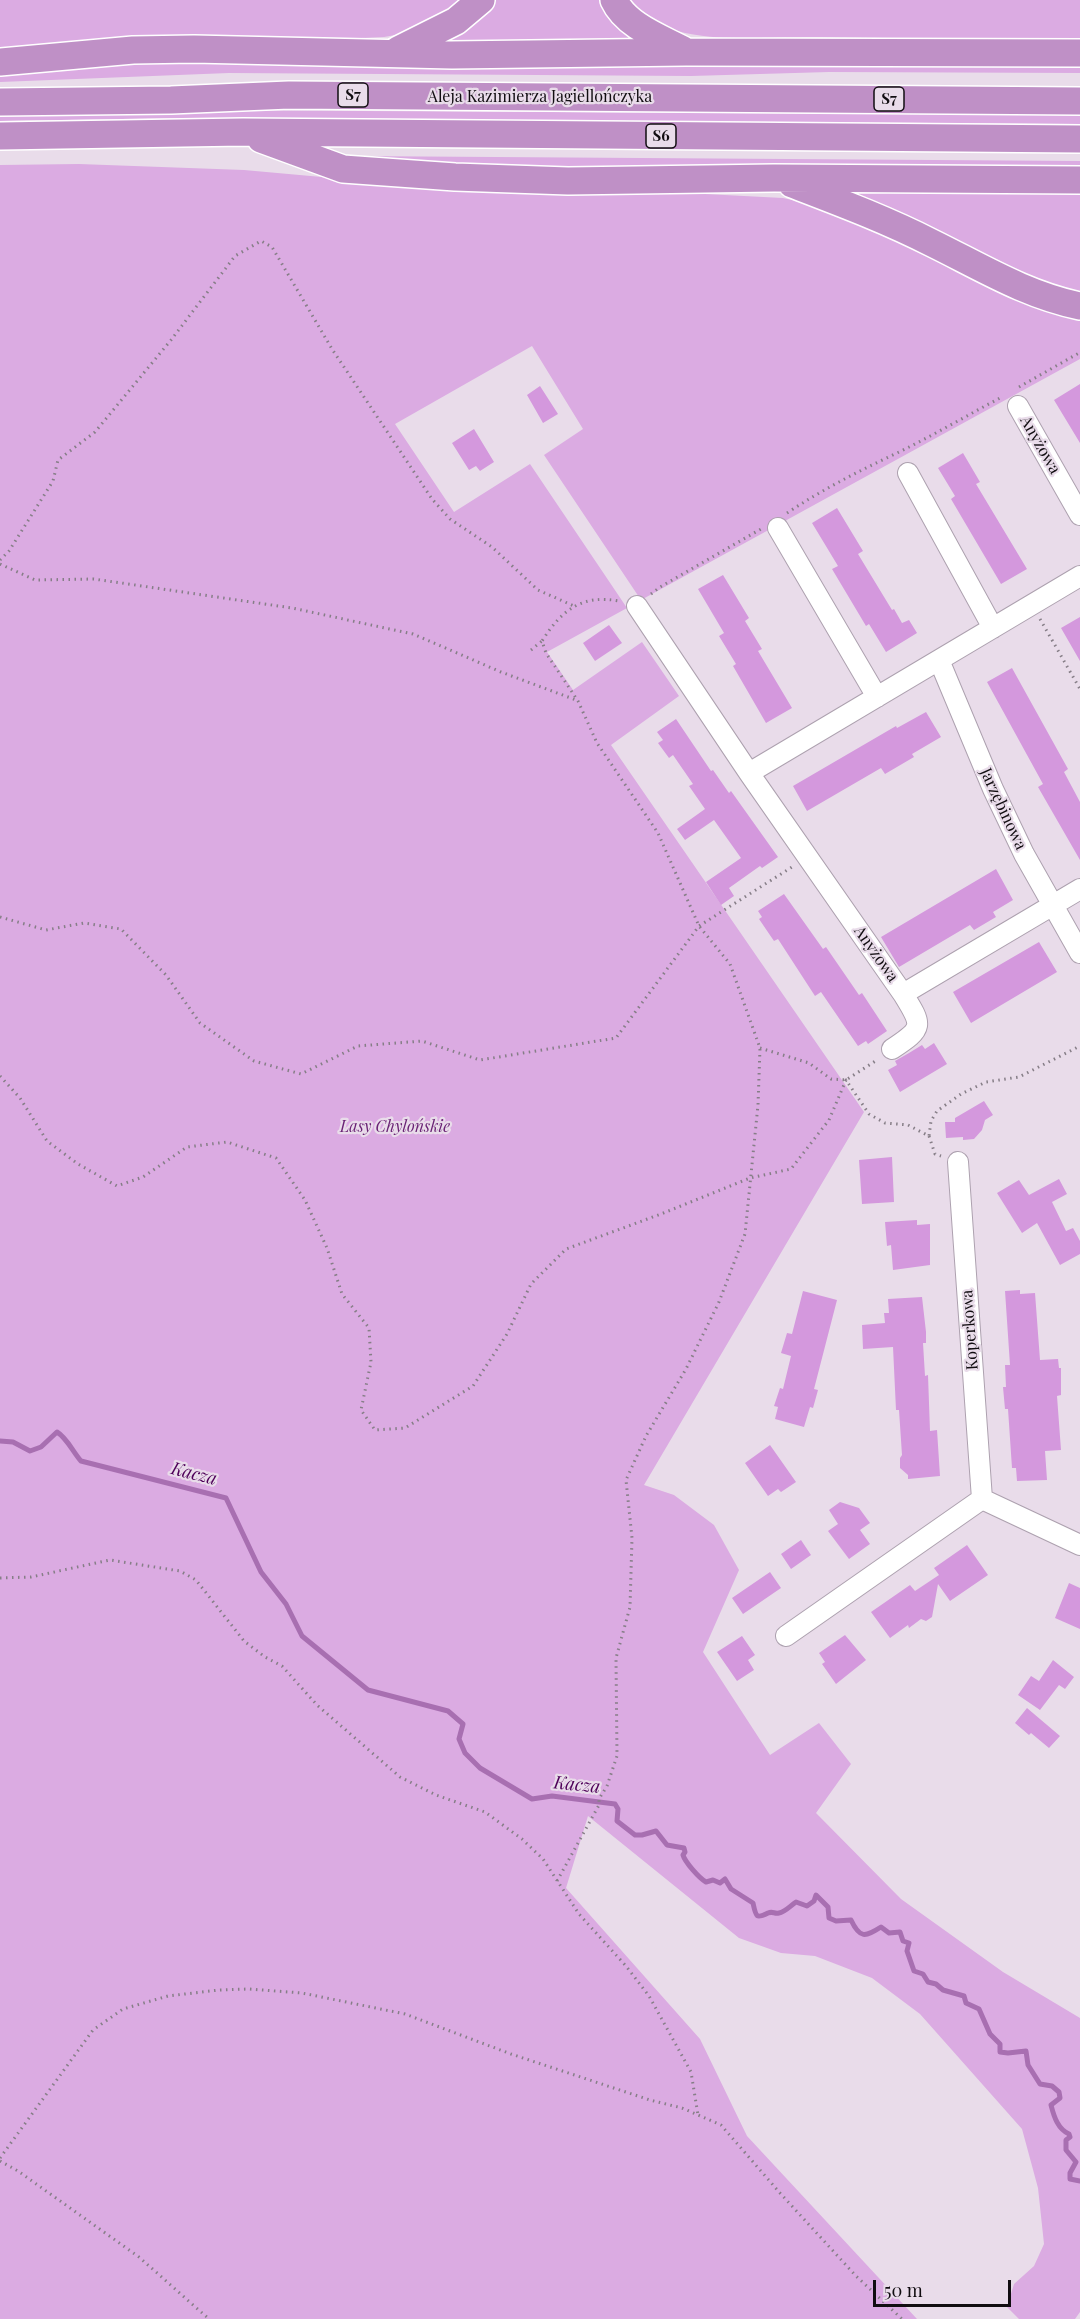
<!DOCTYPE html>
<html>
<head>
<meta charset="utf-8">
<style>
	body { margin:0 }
	#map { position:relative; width:1080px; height:2319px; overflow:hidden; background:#e9dcea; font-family:"Playfair Display",serif }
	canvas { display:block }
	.scale { position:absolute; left:873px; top:2280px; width:138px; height:27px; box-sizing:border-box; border:3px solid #110d11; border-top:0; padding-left:8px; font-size:18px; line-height:21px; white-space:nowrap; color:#110d11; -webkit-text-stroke:4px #e9dcea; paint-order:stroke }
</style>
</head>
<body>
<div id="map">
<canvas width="1080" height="2319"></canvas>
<div class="scale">50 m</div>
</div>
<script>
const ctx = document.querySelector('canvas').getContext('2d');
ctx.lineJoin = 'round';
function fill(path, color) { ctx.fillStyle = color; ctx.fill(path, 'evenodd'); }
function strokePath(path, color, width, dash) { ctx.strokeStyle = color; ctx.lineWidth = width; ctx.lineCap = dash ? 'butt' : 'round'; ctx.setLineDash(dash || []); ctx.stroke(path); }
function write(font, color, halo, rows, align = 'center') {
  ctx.font = font + ' "Playfair Display",serif'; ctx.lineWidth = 4.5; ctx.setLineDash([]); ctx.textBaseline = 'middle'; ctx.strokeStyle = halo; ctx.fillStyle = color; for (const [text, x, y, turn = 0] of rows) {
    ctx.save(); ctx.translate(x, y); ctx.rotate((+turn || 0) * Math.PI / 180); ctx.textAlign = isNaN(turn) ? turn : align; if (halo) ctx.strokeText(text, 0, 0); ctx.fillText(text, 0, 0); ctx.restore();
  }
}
fill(new Path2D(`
	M0,0H469L401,34L384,37L339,39L208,37L0,52Z
	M494,0H603L639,42H439Z
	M627,0H1080V44C993,40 906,38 819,37C773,36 722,43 677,31C656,26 642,14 627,0Z
	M129,62H1080V73L829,72L691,76L229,73L0,82V71Z
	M182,110L1080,115V124L183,118L0,121V113Z
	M349,156L1080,161V172L513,169Z
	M79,164L244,170L455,189L705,194L783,198L819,206L925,253L1007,296L1049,312L1080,320V359L641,600L544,455L583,429L532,346L395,424L454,512L530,464L627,608L547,652L573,690L642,642L679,696L611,745L864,1112L644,1485L674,1495L714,1525L739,1570L703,1652L770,1755L819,1723L851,1764L816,1813L901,1899L1003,1972L1080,2018V2312L1075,2319H1019L1007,2307L1014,2284L1034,2266L1044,2244L1038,2188L1022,2129L920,2014L872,1978L815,1956L781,1953L739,1938L588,1816L566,1888L700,2039L747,2136L917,2319H0V165Z
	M837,188L1080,189V294L1043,284Z`), '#dbabe2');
strokePath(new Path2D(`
	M0,1441L13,1442L30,1451L41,1447L57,1432C67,1438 73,1452 81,1461L226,1498L261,1572L286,1604L302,1636L368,1690L448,1711L463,1724L459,1739L465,1753L480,1768L532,1799L552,1796L615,1804L618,1809L617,1821L635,1835H642L656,1831L667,1845L684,1848L685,1852L683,1855C685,1862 699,1878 706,1882L713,1880L720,1883L725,1879L731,1889L753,1903C756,1917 756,1919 768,1913C773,1911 774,1914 779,1913C785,1912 790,1906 796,1902L807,1906L814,1901L816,1895L828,1907L829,1918L836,1921L851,1920C860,1939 865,1937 881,1927L889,1933L900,1932L903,1941L909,1943L907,1951L914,1971L923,1974L928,1982L936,1984L943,1990L964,1996L966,2003L979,2009L990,2034L1000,2044V2052L1008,2053L1026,2051L1028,2065L1040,2084L1052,2086L1059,2092L1060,2098L1051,2105C1054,2117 1058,2129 1069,2134L1070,2137L1066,2140V2150L1076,2162L1070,2173V2179L1080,2181`), '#a86fb1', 5);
fill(new Path2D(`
	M1080,384V443L1054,400Z
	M540,386L558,414L543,423L527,395Z
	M474,429L494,462L480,471L476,466L469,470L452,443Z
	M963,453L980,482L976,484L1027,569L1001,584L951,499L955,496L938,468Z
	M837,508L863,551L858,554L892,610L894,609L902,623L909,620L917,633L886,652L869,624L866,626L832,569L838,566L812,523Z
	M723,575L749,618L745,621L762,649L758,651L792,708L766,723L733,666L736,664L719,636L724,633L698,589Z
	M1080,617V661L1061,628Z
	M609,625L622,643L595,661L583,643Z
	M1012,668L1068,769L1064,772L1080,802V860L1038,787L1043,784L987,682Z
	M926,712L941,737L912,754L914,757L885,774L881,768L807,811L793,786L896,726L897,728Z
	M676,719L711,771L713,770L729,793L731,791L778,857L762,868L760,866L729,888L734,896L721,905L706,882L741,858L714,820L685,840L677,829L705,809L689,786L693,784L673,755L669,758L658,743L663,740L657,732Z
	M996,869L1013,900L993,912L996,917L974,930L970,925L899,967L881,937Z
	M784,894L823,949L826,947L859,995L862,993L887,1031L868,1044L866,1041L858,1046L821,992L815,996L778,939L774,941L759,919L762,917L758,911Z
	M1039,942L1057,972L971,1023L953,992Z
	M934,1043L947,1064L900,1092L888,1070L897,1065L895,1061L909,1053L922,1045L925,1049Z
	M984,1101L993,1115L985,1120L982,1130L974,1139L963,1140V1137L946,1138L945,1122H955V1118Z
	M892,1157L894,1202L862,1204L859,1160Z
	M1059,1179L1067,1194L1052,1202L1066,1231L1073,1228L1080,1241V1254L1060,1265L1037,1223L1022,1233L997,1193L1019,1180L1029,1195Z
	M917,1220V1225L930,1224V1265L893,1270L891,1245L887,1246L885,1222Z
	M1020,1290V1294L1035,1293L1040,1360L1058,1359L1059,1368H1061V1395L1057,1396L1061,1450L1045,1451L1047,1480L1017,1481L1016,1468H1012L1008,1409H1005L1003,1387H1006L1005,1365H1010L1005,1291Z
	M803,1291L837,1300L814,1389L818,1390L813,1408L810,1407L804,1427L775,1419L778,1407L774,1406L780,1388L783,1389L791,1356L781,1353L787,1333L792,1334Z
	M922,1297L926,1332V1343H923L925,1376L928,1375L930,1431L937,1430L940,1476L908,1479V1475L900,1468V1458L902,1455L899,1410H896L893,1347L863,1349L862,1325L885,1323L884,1313H889L888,1299Z
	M770,1445L796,1482L781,1492L778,1489L768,1496L745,1463Z
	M840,1502L859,1508L870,1523L860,1530L870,1544L849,1559L828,1531L838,1524L829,1510Z
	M801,1540L811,1555L791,1569L781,1554Z
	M967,1545L988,1575L950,1601L938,1584L932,1617L926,1621L921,1619L909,1628L908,1625L890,1638L871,1612L910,1585L915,1591L939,1575L934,1568Z
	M770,1572L781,1588L743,1614L732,1598Z
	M1069,1583L1080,1588V1629L1055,1618Z
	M845,1635L866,1660L836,1684L822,1664L825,1662L819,1653Z
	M742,1636L755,1655L748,1660L754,1670L737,1681L717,1652Z
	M1053,1660L1074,1677L1065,1689L1059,1685L1040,1710L1018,1695L1031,1676L1039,1681Z
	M1027,1708L1060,1736L1049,1748L1031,1733L1029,1735L1015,1723Z`), '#d498dd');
const minor = new Path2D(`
	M1018,406L1080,515
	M908,473L993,628
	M778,528L877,697
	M637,606L749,773L903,994L1080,889
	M939,660L993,789L1024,854L1080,953
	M749,773L1080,576
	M892,1049C924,1028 923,1026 903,994
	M958,1162L982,1499L1080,1545
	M786,1636L982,1499`);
const highway = new Path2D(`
	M614,0C626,26 661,38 685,51
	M398,50L456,21L481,0
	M0,62L133,50L194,49L452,55L686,52L1080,53
	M0,102L171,100L289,95L1080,101
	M0,136L243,132L1080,139
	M261,139L343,169L455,177L568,181L774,178L1080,180
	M792,184C839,202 887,220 932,243C981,267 1026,295 1080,306`);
strokePath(minor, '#ada1af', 22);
strokePath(highway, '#fff', 30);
strokePath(new Path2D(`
	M1019,387L1079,353
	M787,513C823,489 859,471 897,453C932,436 966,416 1000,398
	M0,560L9,551L53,481L58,460L95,432L171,340L235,256L261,241L272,247L332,349L432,499L450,519L492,547L538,590L574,606
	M0,564L35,580L94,579L292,608L413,634L501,672L576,700
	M651,594L660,587L761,529
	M1040,619L1080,689
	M531,650L542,641
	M0,917L46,930L84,923L121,929L166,975L200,1023L254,1061L301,1074L358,1046L422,1041L480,1060L616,1038L699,926L792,867
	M760,1048L809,1063L831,1079L846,1080L877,1060
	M0,1076L20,1098L47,1141L78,1164L117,1186L143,1177L187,1147L227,1142L276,1158L305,1200L327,1248L342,1294L369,1328L371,1362L361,1410L375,1430L405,1428L473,1386L507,1334L531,1284L566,1249L661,1214L750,1178L791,1169L829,1120L846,1080L869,1114L885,1123L908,1125L929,1136L931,1121L937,1111L961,1094L986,1082L1019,1077L1080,1046
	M929,1136L935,1154L941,1156
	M0,1578L31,1577L110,1560L180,1571L196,1580L244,1641L265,1657L282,1666L317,1705L400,1777L436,1795L485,1812L522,1839L543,1859L579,1914L626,1966L649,1996L691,2072L698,2115
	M557,1881L599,1805V1799L607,1786L617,1756L616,1658L630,1607L632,1538L626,1480L646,1436L686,1369L719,1302L745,1234L758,1105L760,1048L730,964L699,926L658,833L597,743L578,701L546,653L542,641C561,611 581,594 619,601
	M0,2158L93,2030L123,2009L168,1996L219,1990L249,1989L302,1993L405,2014L511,2054L650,2100L682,2108L721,2125L780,2193L856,2276L902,2319
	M0,2161L18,2171L139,2257L209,2319`), '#867e87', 3, [1.5, 4.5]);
strokePath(minor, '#fff', 20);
strokePath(highway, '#bf90c6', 27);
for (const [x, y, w] of [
	[353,95,30],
	[889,99,30],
	[661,136,30]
]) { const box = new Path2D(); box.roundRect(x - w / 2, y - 12, w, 24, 4.5); ctx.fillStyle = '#e9dcea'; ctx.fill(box); strokePath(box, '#110d11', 1.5); }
write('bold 15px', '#110d11', null, [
	["S7",353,95],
	["S7",889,99],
	["S6",661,136]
]);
write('16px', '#110d11', '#e9dcea', [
	["Aleja Kazimierza Jagiellończyka",540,97],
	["Anyżowa",1040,445,60],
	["Jarzębinowa",1003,809,65],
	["Anyżowa",876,954,55],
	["Koperkowa",970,1330,-94]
]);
write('italic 16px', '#6a2375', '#e9dcea', [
	["Lasy Chylońskie",395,1127]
]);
write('italic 18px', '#4e0059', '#e9dcea', [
	["Kacza",194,1474,14],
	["Kacza",577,1785,6]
]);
</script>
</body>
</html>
